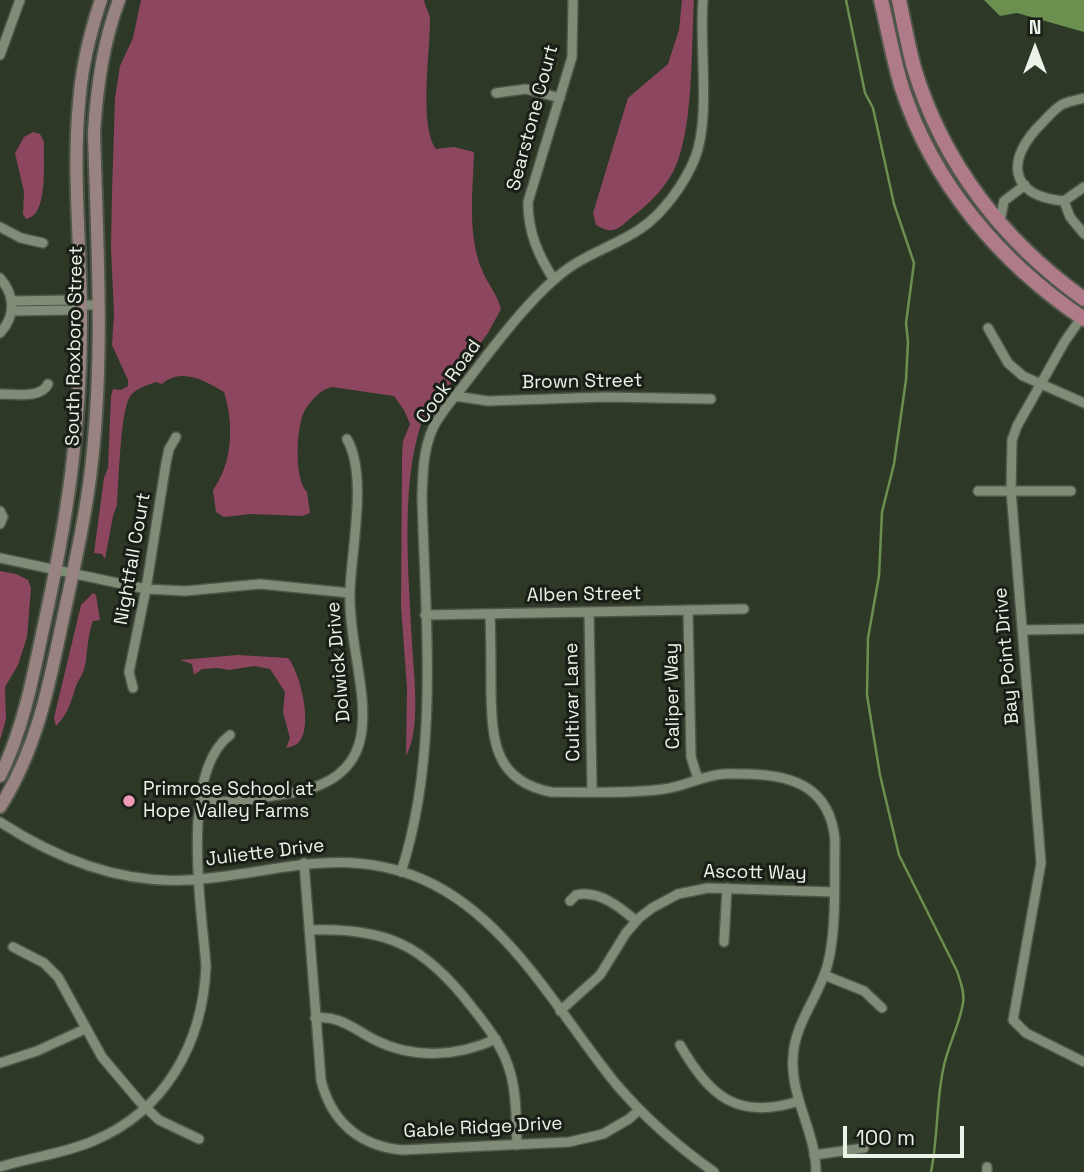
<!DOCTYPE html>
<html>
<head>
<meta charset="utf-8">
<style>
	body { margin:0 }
	#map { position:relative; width:1084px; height:1172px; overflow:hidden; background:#2e3827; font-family:"Space Grotesk",sans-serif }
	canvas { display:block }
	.north { position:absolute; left:1000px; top:14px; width:70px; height:70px; -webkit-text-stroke:5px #191e16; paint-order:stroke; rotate:0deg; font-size:19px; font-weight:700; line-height:28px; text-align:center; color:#ebf2e7 }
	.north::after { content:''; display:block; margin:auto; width:24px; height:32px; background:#ebf2e7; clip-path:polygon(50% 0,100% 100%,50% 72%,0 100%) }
	.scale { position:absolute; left:843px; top:1126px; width:121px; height:32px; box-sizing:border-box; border:4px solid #ebf2e7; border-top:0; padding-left:9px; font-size:21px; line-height:24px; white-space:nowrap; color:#ebf2e7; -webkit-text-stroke:5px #191e16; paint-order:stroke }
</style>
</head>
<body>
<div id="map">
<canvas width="1084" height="1172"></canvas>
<div class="north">N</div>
<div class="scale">100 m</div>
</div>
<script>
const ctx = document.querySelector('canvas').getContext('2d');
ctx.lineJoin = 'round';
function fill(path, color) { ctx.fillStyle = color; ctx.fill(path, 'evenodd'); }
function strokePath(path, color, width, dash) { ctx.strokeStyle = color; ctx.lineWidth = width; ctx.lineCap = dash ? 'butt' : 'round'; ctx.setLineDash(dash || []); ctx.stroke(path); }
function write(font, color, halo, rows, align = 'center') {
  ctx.font = font + ' "Space Grotesk",sans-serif'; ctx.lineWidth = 6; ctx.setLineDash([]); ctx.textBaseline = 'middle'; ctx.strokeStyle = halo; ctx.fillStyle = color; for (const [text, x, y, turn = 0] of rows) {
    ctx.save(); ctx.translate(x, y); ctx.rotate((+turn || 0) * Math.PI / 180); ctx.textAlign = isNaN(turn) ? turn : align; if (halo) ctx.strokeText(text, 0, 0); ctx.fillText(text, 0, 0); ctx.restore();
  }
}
fill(new Path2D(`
	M141,0H424C425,7 430,13 430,20C430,51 419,126 436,149L454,147L474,152C473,190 467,234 482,270C488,285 496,291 501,309L488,333L421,424C400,488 409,577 412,644C414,676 421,729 406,756L407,688L401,607L402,456L403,441L410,424L404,410L394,396L332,387C321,389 309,402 304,412C296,428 294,480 307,492L310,513L302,516L251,514L224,517L216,512L213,490C233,462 234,424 224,392C205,381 182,367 162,384L156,382C148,385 137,388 131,395C120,408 119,484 117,505L113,516L105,559L102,554L94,553L104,478L108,468L111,396L113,389L121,390L128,386V380L112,345L114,314L111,248L112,192L115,98L120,66L133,38Z
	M682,0H694C691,47 694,132 673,172C663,190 649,204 633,216C619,228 614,236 596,225L593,213L628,98L668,64L679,30Z
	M33,132L40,134L44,142C43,161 49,216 26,219L23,214L24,192L15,153L24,137Z
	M0,571L16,574L28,580L31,588L27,637L18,665L5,687L6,719L0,740Z
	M93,593L96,595L100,620L93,621C87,638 88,649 85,666C83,674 79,679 76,686C71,702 68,714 56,726L54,718L81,605Z
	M238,655L288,658C300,672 315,730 297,744C294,746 290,747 286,748L290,738L283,712L285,692L270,669L254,666L229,670L218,668L202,669L194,675L192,664L180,660Z`), '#8d4660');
fill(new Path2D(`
	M984,0H1084V32L1017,13L1000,16Z`), '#6b8f4f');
strokePath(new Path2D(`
	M846,0L865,93L873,108L894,204L914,263L906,323L908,342L906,380L894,464L882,512L879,576L868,638L867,695L880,775L899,855L957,971C960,981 965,992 963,1003C960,1024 947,1047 943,1070C936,1104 938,1138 931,1172`), '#6b8f4f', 2.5);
const street = new Path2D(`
	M0,55L20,0
	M496,93L526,89L560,98
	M1084,98C1077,100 1069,101 1063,104C1055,108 1048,117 1042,123C1006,158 1007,196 1064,201L1084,187
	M1064,201L1070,217L1084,234
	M1000,221L1004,201L1025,185
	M0,227L21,238L43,243
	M0,278C15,295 16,316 0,333
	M554,280C538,255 528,232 528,202L572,57L573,0
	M12,301L73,300L78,305H97
	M12,311L73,310L78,305
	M1084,314L1065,341L1017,426L1012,440L1011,491L1041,863L1013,1020L1026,1033L1084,1062
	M988,328L1008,363L1023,376L1084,403
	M0,394C14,394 41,399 48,384
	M455,396L488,401L606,397L711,399
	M978,491H1071
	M0,511L3,517L0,524
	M0,558L146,589L185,591L260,584L350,593
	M688,610L691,757L698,779
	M589,612L592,792
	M490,614C491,640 491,665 491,691C492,740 494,781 551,792C588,792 627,794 664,789C682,787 698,778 716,775C726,773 738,774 748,774C794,775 830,788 835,840C834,877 837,927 828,963C820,996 795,1021 793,1057C790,1097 816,1132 816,1172
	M425,615L744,609
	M1022,630L1084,629
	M133,688L129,672L146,589L166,463L169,449L176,437
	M200,801C231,804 260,798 290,793C407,774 347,671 350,592C351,550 368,476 347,439
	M0,822C57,859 119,884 188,880C271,875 339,844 422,879C508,916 559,1014 616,1084C645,1118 677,1146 714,1172
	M304,863L321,1080C331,1121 359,1146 402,1150L569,1142L603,1134L629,1119L639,1110
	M401,872C440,753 425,619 422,496C423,472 423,450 433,428C441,411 456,396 467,381C495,345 533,293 570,267C592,252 618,244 640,229C663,214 685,183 695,158C711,118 699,45 703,0
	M570,901L576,895C599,890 620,907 636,921
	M309,930C386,927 424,945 471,1006C488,1027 504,1048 511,1075C517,1098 516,1122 517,1145
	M724,942L727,888
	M13,947L44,963L58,977L102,1057L140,1102L159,1120L199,1139
	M824,975L864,991L882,1008
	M560,1011L600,975L626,933L639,918L652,908L678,894L708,888L834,892
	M315,1018C339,1015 354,1029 375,1040C413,1059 457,1057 496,1039
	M680,1045C710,1096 737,1121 799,1101
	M0,1063L37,1051L85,1029
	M814,1155L864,1148
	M0,1167C31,1157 63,1154 93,1141C166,1111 203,1042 206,966C202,910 179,773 230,735
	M987,1172V1167`);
const secondary = new Path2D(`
	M0,776C22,732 32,682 42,634C67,522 82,425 81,309C80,238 72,164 80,93C83,61 91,30 101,0
	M0,807C35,752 48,691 61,628C73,572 86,517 92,461C104,352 97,241 94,132C97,86 103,43 119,0`);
const primary = new Path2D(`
	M881,0C888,29 893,59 902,88C933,184 1001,263 1084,319
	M899,0C904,23 908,46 914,68C943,164 1004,242 1084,299`);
strokePath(street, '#4d5648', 12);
strokePath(secondary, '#4d5648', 16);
strokePath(primary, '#4d5648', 18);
strokePath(street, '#808c78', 9);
strokePath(secondary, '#988380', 12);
strokePath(primary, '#b07b88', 14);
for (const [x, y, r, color] of [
	[129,801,7,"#f09ab7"]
]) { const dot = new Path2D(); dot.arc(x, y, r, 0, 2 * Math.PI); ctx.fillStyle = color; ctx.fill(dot); strokePath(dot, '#191e16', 2.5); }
write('19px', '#ebf2e7', '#191e16', [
	["Searstone Court",533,118,-75],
	["South Roxboro Street",75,346,-89],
	["Cook Road",449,382,-55],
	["Brown Street",582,382,-1],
	["Nightfall Court",133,559,-80],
	["Alben Street",584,595,-1],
	["Bay Point Drive",1007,656,-95],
	["Dolwick Drive",339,662,-95],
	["Caliper Way",673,696,-91],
	["Cultivar Lane",573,702,-91],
	["Juliette Drive",265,853,-7],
	["Ascott Way",755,873,1],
	["Gable Ridge Drive",483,1128,-3]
]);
write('19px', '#ebf2e7', '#191e16', [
	["Primrose School at",143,790],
	["Hope Valley Farms",143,812]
], 'left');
</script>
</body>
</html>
